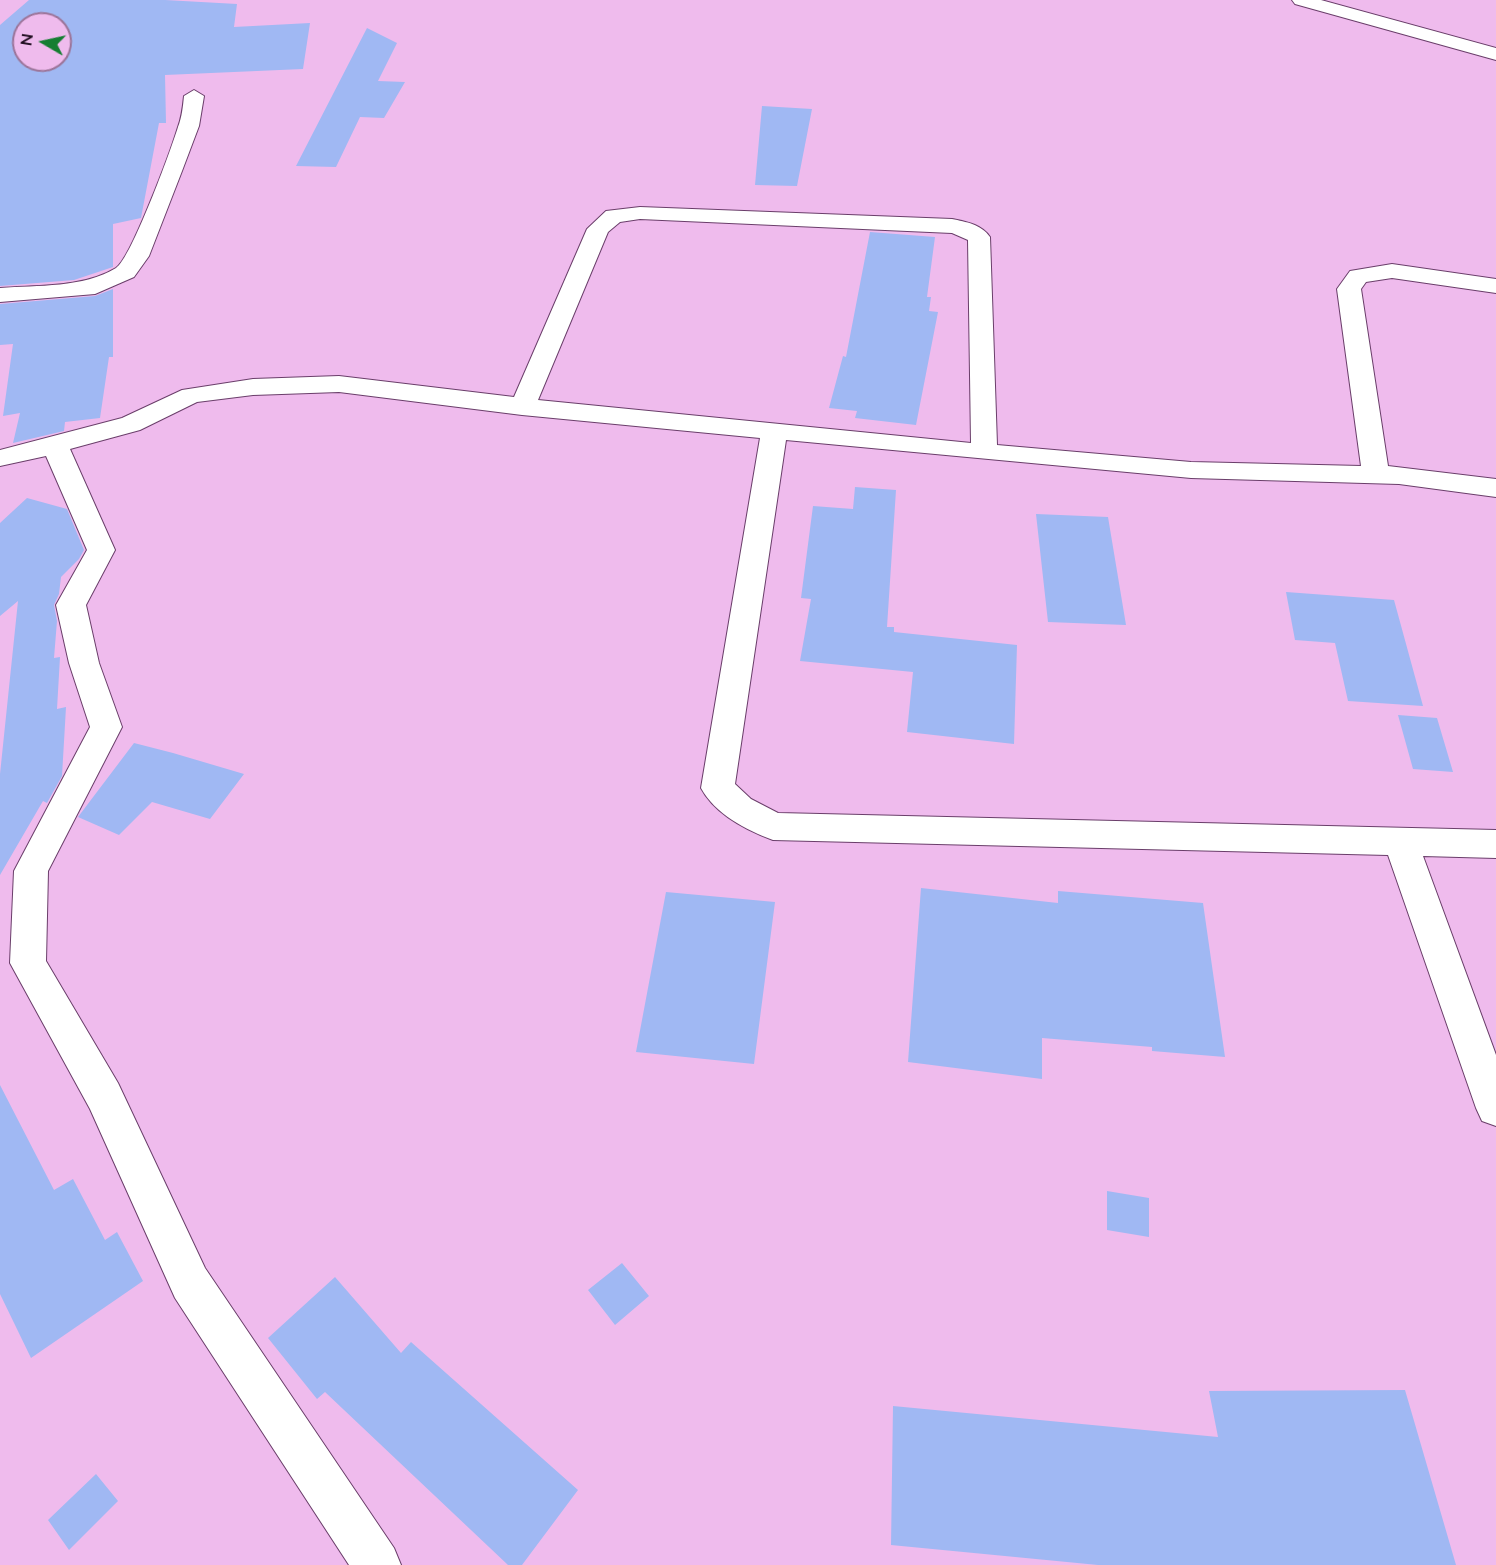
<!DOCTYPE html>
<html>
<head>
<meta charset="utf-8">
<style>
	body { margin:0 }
	#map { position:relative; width:1496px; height:1565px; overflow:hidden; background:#efbbed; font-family:Lato,sans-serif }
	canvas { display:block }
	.north { position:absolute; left:12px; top:12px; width:60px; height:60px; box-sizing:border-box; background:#efbbed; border:2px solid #9b7499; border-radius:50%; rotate:279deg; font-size:16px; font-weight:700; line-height:24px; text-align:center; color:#1c0a1c }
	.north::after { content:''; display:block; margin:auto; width:21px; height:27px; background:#157e32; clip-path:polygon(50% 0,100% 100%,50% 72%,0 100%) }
</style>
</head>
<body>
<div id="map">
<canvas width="1496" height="1565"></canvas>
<div class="north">N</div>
</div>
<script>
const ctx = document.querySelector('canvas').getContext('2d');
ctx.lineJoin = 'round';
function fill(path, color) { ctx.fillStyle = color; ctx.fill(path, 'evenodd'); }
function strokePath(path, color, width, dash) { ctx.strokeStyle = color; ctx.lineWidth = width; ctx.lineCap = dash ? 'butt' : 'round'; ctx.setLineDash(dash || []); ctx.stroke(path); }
fill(new Path2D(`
	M29,0H165L237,4L234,27L310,23L303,69L165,75L166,123H159L141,218L113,224V267L74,280L0,286V25ZM24,24H60V60H24Z
	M367,28L397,43L378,81L405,82L384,118L360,117L336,167L296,166Z
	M762,106L812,109L797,186L755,185Z
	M870,232L935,237L927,297H931L929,311L938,312L916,425L855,418L857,411L829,408L843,356L846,357Z
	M113,289V357H109L100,418L65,422L64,431L13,443L20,413L3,416L13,344L0,345V304L95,296Z
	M855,487L896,490L887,627H894V632L1017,645L1014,744L907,732L913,672L800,661L811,599L801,598L813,506L853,509Z
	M27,498L67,509L84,550L79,559L61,577L59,594L54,605L57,621L54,658L60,657L57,709L66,707L62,776L47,803L43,801L0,875V774L18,601L0,616V523Z
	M1036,514L1108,517L1126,625L1048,622Z
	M1286,592L1394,600L1423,706L1348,701L1335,643L1295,640Z
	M1398,715L1437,718L1453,772L1413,769Z
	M134,743L173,753L244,774L210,819L152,802L119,835L78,817Z
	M921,888L1058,903V891L1203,903L1225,1057L1152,1051V1047L1042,1038V1079L908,1062Z
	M666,892L775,902L754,1064L636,1052Z
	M0,1085L54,1190L73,1179L105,1240L117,1232L143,1281L31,1358L0,1294Z
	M1107,1191L1149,1198V1237L1107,1230Z
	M622,1263L649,1296L615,1325L588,1290Z
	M335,1277L401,1353L411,1342L578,1490L522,1565H508L325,1392L317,1399L268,1338Z
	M1405,1390L1456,1565H1098L891,1545L893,1406L1218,1437L1209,1391Z
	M96,1474L118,1501L69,1550L48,1520Z`), '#a0b8f3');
const minor = new Path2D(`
	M1292,0H1321L1496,48V60L1295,4Z
	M194,90L204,96L199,126L182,171L149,256L134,277L95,294L0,302V288C38,285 83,288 116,268C131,259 171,150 178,127C182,117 183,106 184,96Z
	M640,207L952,219C966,222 981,224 990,237L997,445L1191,462L1361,466L1337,289L1350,271L1392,264L1496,279V293L1392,278L1366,282L1361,289L1388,466L1496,479V497L1399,484L1191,478L786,440L735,784L751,799L778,813L1496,830V858L1423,856L1496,1055V1126L1482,1121L1476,1108L1388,855L773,840C746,830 715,814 701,788L760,438L522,415L339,392L253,395L197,402L140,430L70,449L115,550L86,605L99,663L122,727L48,871L46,961L118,1083L205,1268L394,1548L401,1565H349L175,1298L90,1109L10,963L14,871L90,727L69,663L56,605L87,550L46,456L0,466V450L122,418L182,390L253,379L339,376L514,397L587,229L606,211ZM640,219L952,233L968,240L971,443L538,400L608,232L620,222Z`);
strokePath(minor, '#6a3e6a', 2);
fill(minor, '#fff');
</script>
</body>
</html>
